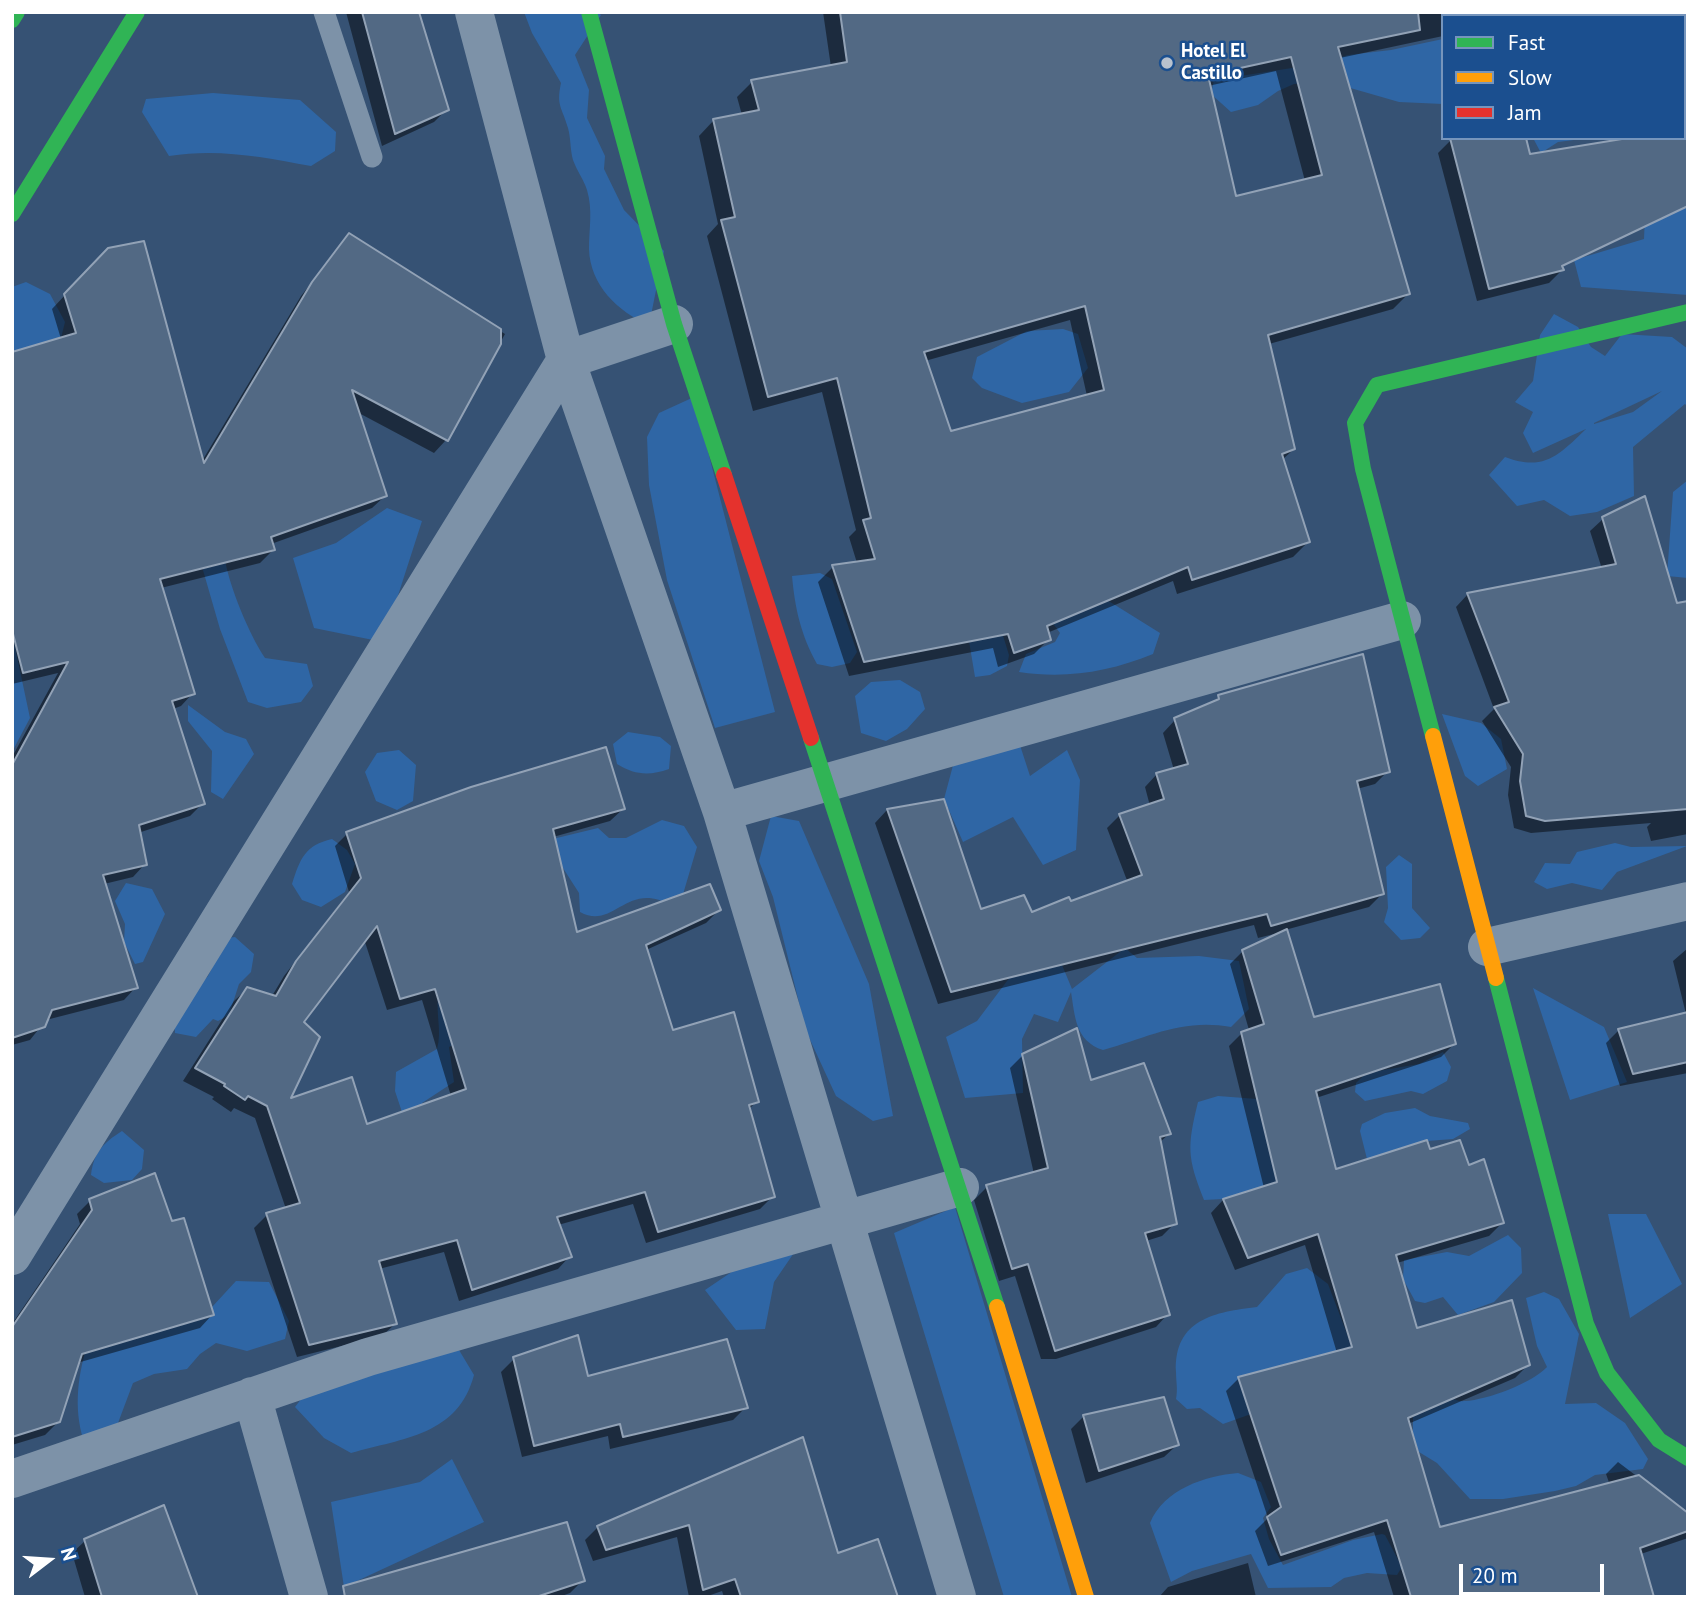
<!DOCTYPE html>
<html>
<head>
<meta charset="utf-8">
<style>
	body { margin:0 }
	#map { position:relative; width:1700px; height:1609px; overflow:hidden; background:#365274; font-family:"PT Sans",sans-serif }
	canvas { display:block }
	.frame { position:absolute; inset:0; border:14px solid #fff; pointer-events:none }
	.legend { position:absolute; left:1441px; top:14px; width:245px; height:126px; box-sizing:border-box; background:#1b4f8f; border:2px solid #7695bc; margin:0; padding:9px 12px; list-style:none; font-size:21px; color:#fff }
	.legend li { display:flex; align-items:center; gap:14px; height:35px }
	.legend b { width:35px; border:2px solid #7695bc }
	.north { position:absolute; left:14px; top:1525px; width:70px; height:70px; -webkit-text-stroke:5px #1b4f8f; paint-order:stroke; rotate:73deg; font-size:19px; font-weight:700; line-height:28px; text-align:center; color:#fff }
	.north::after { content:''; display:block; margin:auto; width:24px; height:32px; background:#fff; clip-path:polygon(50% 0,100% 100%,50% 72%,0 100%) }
	.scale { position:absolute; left:1459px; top:1564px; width:145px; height:32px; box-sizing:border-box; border:4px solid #fff; border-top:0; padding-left:9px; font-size:21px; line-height:24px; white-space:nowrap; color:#fff; -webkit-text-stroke:5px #1b4f8f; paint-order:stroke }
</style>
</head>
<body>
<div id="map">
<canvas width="1700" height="1609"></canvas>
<div class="frame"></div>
<ul class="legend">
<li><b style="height:9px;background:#30b455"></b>Fast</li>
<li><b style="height:9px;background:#ff9f0a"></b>Slow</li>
<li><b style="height:9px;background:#e5322d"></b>Jam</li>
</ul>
<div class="north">N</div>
<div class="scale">20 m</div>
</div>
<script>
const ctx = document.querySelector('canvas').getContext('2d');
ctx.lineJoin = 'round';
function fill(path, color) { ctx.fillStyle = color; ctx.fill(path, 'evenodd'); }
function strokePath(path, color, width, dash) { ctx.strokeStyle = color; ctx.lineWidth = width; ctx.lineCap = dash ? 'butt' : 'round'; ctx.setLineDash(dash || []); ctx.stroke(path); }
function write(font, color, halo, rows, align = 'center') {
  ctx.font = font + ' "PT Sans",sans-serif'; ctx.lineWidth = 5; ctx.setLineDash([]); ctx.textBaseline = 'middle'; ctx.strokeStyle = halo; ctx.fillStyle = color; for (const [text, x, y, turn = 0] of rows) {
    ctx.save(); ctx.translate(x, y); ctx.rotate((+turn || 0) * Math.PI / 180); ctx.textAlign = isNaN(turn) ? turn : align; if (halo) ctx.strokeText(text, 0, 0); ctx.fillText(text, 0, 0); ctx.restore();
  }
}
fill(new Path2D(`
	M524,12H597L601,15L575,55L589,90L587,118L605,156L604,169L624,210L664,251L649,325C618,312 590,285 589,249C589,229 593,210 587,190C584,180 577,171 573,160C570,150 571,139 568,128C562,107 556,106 561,83L532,33Z
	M1443,39V104L1399,102L1333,83L1294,84L1278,91L1258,105L1231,112L1211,94L1214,80L1318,64L1348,55L1391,50Z
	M213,93L300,100L336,132L335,151L311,166C263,157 218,148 169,156L142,112L146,99Z
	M1533,138H1590L1558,142L1541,153Z
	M1688,205V295L1581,287L1574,260L1644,239L1645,215Z
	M26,282L50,294L65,322L61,338L12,352V287Z
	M1554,314L1578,327L1591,347L1605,356L1622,334L1672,337L1688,349V407L1685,404L1633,447L1634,496L1597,512L1570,516L1544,500L1517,506L1489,475L1505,457C1544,472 1559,455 1586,429L1533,453L1523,433L1533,412L1515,402L1533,381L1540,335ZM1662,391L1633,412L1594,424V423Z
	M1063,329L1078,334L1088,368L1069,392L1022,403L982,388L972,378L977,357L1027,331Z
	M694,397L775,712L715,728L667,580L649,485L647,437L659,413Z
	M1688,480V578L1667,576L1673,492Z
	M387,508L422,521L383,642L314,628L293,558L336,543Z
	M194,539L225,560C230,588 249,634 265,658L307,664L313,686L301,702L267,708L248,702L220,629Z
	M820,573L832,579L857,652L850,663L832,667L817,664C801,635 795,609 792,576Z
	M990,594L1009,655L1007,666L990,675L975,677L968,635Z
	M1099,595L1160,633L1153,654C1109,672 1066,679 1019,672L1026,654L1055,642L1060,633L1049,618Z
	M12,633L30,718L12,752Z
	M900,680L920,692L925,709L907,729L886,741L861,733L855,696L871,682Z
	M188,705L225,732L246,739L254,754L223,799L211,792L212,751L188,721Z
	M1442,714L1481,723L1501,739L1507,769L1478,786L1465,776Z
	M628,732L660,737L671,746L669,769C649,776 635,775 617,764L613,744Z
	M1017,736L1030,776L1067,750L1080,780L1076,850L1043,865L1013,817L963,842L944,799L959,743Z
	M399,750L416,765L413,801L397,810L376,801L365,772L377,753Z
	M771,816L799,821L869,984L893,1116L873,1121L836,1096L806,1031L773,897L759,861Z
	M662,820L684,826L697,847L681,901L672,906C627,879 614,931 580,912L579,893L563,868L540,873L532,844L598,828L609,838H626Z
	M332,839L347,850L355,864L345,892L321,907L302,900L292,884C300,859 305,845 332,839Z
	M1615,843L1631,847L1687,846L1617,872L1602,890L1572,883L1547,889L1534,882L1545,863L1570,864L1577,852Z
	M1399,855L1412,864V908L1430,928L1420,938L1401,940L1384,922L1388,908L1386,867Z
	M126,883L152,889L165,914L143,962L135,964L124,942L125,924L115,901Z
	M235,937L254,954L251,972L239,984L229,1015L218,1021L213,1019L196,1037L175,1033L174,1013L208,976L227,938Z
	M1125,948L1137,958L1199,956L1239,961L1249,1009L1231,1027C1183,1018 1149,1037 1103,1050C1075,1041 1075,1016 1071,992L1058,1022L1034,1014L1022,1039L1023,1093L965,1098L946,1037L977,1021L1010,977L1062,965L1072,989Z
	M1533,988L1604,1027L1627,1082L1570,1100Z
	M438,997L455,1044L449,1047L454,1082L422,1103L426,1123L403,1115L395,1091L396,1072L437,1049C442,1031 436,1016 438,997Z
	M1443,1052L1451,1067L1447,1081L1423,1094L1411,1091L1365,1101L1355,1092L1356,1083L1366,1073L1419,1064Z
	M1218,1096L1257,1099L1278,1184L1223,1199L1204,1200C1187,1157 1187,1147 1198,1102Z
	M1415,1108L1430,1116L1468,1123L1470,1129L1453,1139L1427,1141L1367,1159L1360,1131L1362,1124L1385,1113Z
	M122,1131L144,1150L142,1169L132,1180L104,1183L91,1175C94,1152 103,1143 122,1131Z
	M955,1207L1072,1597H1004L894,1233Z
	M1608,1214H1646L1682,1284L1630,1318Z
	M795,1229L798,1247L774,1282L765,1329L736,1330L705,1290Z
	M1508,1235L1521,1248L1522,1273L1494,1302L1458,1315L1443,1297L1425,1303L1415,1301L1403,1279L1404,1260L1447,1252L1469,1256Z
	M1307,1268L1328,1284L1352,1347L1239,1377L1251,1414L1223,1424L1200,1408L1187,1409L1176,1399C1178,1389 1176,1382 1176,1372C1174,1319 1215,1312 1257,1307L1286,1274Z
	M236,1281L269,1282L289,1321L285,1339L247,1351L216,1343L200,1354L187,1369L154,1374L133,1383L115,1431L86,1447C73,1414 77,1378 87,1346L116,1343L214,1316L212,1307Z
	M1544,1292L1559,1299L1579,1334L1565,1404L1596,1403L1625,1423L1648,1459L1643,1469L1595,1475L1576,1486L1555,1491L1503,1499H1470L1437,1463L1419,1452L1413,1436V1415L1444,1394C1451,1398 1457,1402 1465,1401C1487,1400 1532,1383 1547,1367L1537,1346L1526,1298Z
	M459,1350L474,1375C458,1435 404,1438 351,1453L324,1438L295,1407L308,1390Z
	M452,1459L484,1522L344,1587L331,1502L420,1482Z
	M1238,1473L1261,1482L1271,1507L1263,1518L1269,1539L1283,1565L1353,1540L1382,1534L1385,1535L1402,1567L1397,1575L1367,1573L1344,1578L1331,1587L1268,1588L1251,1554L1192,1571L1171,1582L1150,1523C1164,1489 1205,1476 1238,1473Z`), '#2f66a5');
fill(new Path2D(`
	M346,12H417L447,109L434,122L382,146Z
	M823,12H1688V184L1613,142L1612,138H1684V16H1550V13L1537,16H1443V36L1340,58L1408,294L1393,309L1269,344L1294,449L1282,460L1308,542L1293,557L1177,594L1173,581L1047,633L1049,639L1034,654L998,667L993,648L849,676L818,582L833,567L857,563L849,537L856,530L822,392L753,411L707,236L718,224L699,136L714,120L742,115L737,97L752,82L831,67ZM1276,71L1305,181L1235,198L1208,86ZM1070,320L1087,396L949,433L925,361Z
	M1451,140L1562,270L1549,283L1477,301L1438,153Z
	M349,235L505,334L446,440L434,453L357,412L385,496L372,508L271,544L273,550L260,563L161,588L193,693L181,706L173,709L203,803L190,816L138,833L145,864L133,877L104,884L136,987L124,1000L46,1020L30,1040L12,1045V757L58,673L12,684V354L61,339L52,309L95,263L202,461L301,296Z
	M1603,519L1675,605L1688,603V834L1651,841L1647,827L1651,823L1531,833L1514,828L1508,795L1511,767L1482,721L1494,709L1456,607L1468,594L1602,569L1590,531Z
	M1219,697L1388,771L1375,784L1357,789L1382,894L1369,907L1285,930L1313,1019L1454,1044L1441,1057L1316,1098L1334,1171L1429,1151L1467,1167L1502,1223L1489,1236L1397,1263L1416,1330L1528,1365L1515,1378L1408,1424L1439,1529L1598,1597H1394L1374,1532L1268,1566L1255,1531L1268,1518L1226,1391L1239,1378L1337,1353L1305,1245L1235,1270L1211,1213L1223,1200L1264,1188L1229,1046L1242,1033L1249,1030L1230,964L1243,951L1278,933L1258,938L1254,925L938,1004L875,823L887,810L979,911L1031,915L1128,883L1107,828L1120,815L1150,806L1145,787L1157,774L1174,770L1163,733L1175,720L1211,705Z
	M623,809L610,821L553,837L576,934L719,910L706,923L646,950L672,1032L757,1101L748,1110L773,1196L760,1209L646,1243L633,1204L558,1225L570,1256L558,1269L459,1301L444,1252L379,1269L395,1324L382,1336L297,1357L254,1228L267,1215L286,1209L255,1118L234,1108L231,1112L212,1099L214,1097L183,1081L234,1001L247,989L272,996L284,976L349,892L335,846L347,834ZM364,939L387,1010L422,1000L451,1096L366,1127L287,1101L302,1022Z
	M1688,948V1073L1620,1086L1606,1043L1619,1030L1686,1014L1673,961Z
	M1023,1055L1090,1082L1169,1134L1159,1143L1175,1223L1162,1236L1146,1241L1168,1314L1156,1327L1056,1359H1041L1015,1276L999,1281L974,1200L987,1187L1034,1174L1010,1068Z
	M90,1201L171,1224L212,1315L200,1328L77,1363L58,1422L45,1435L12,1445V1324L80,1224L77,1214Z
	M514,1359L587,1378L746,1407L733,1420L610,1449L608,1436L522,1457L501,1372Z
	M1084,1416L1177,1445L1164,1457L1086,1483L1071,1429Z
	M802,1440L837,1555L896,1597H724L722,1591L705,1597H689L677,1537L593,1561L585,1540L598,1527Z
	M1618,1462L1688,1515V1538L1635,1556L1606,1474Z
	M85,1541L197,1597H85L72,1553Z
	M1248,1563L1256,1597H1159L1168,1587Z
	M583,1580L570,1593L559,1597H344L357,1584Z`), '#0007');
const building = new Path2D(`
	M362,12H419L449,110L395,134Z
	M840,12H1418L1420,30L1338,47L1410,294L1268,335L1295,449L1282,454L1310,542L1192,580L1188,567L1047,626L1051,640L1014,653L1008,634L864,662L832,565L875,559L863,520L871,518L837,378L768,397L721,220L735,217L713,119L759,110L751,80L847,62ZM1291,57L1322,175L1236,196L1208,75ZM1085,306L1104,390L951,431L924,352Z
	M1450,138H1526L1530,154L1628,138H1688V206L1562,266L1564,270L1489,289Z
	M349,233L501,329V344L448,441L352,390L387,496L271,537L275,550L160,579L195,694L172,701L205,804L139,825L147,865L103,875L138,988L52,1010L45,1027L12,1038V765L68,662L23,673L12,630V352L76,333L64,294L108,248L144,241L204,463L312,282Z
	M1645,496L1677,603L1688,601V809L1545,821L1526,816L1520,781L1523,754L1494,707L1509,702L1467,593L1616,564L1602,517Z
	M1363,654L1390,772L1357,781L1384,894L1271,926L1267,914L951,992L887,809L944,799L981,909L1024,895L1032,912L1069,897L1071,901L1142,875L1119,814L1164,799L1156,773L1188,764L1174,718L1219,699L1218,695Z
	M606,747L625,809L553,829L577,932L710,884L721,910L646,945L673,1030L734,1012L759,1102L749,1105L775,1197L658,1232L645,1192L557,1217L572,1257L472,1290L457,1240L379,1261L397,1324L309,1345L266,1213L300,1203L267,1106L248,1096L245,1100L224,1086L225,1084L195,1068L247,987L276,996L296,961L361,878L346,832L471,787ZM377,926L400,999L435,989L466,1089L367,1124L352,1077L291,1098L320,1037L304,1022Z
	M1287,929L1314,1017L1440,984L1456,1044L1316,1091L1336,1169L1427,1140L1430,1149L1460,1140L1469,1165L1484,1159L1504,1223L1396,1255L1417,1328L1512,1300L1530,1365L1408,1418L1440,1527L1639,1475L1688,1513V1531L1640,1548L1654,1597H1411L1387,1520L1281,1555L1267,1517L1281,1507L1238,1377L1352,1347L1318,1234L1248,1258L1223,1199L1277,1182L1241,1032L1264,1024L1242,950Z
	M1688,1012V1062L1633,1074L1618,1029Z
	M1077,1028L1091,1080L1144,1063L1171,1134L1160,1137L1177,1224L1145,1233L1170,1315L1055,1351L1028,1264L1012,1269L986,1185L1048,1168L1022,1054Z
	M155,1173L172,1221L184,1218L214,1315L82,1354L60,1422L12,1437V1327L92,1210L89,1199Z
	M578,1335L588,1376L727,1339L748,1408L623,1437L620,1424L534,1446L513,1357Z
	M1164,1397L1179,1445L1099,1471L1083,1415Z
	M803,1437L838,1553L878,1539L898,1597H741L735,1579L703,1590L689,1525L606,1550L597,1526Z
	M164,1505L198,1597H102L84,1539Z
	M567,1522L585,1581L536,1597H345L343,1586Z`);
fill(building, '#526984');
strokePath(building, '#92a2b6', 2);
strokePath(new Path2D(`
	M324,12L372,157`), '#7d92a8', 21);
strokePath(new Path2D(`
	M474,12L566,360L722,812L957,1597
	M722,812L1402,620
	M1487,947L1688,901
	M12,1256L566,360L674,324
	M252,1396L309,1597
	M12,1479L368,1357L960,1187`), '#7d92a8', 38);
strokePath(new Path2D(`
	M589,12L674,324L724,475
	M12,20L17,12
	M12,214L137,12
	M1433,736L1363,469L1355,423L1377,385L1688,312
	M811,738L997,1307
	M1496,978L1586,1324L1607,1373L1659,1440L1688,1458`), '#30b455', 16);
strokePath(new Path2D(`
	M1433,736L1496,978
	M997,1307L1086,1597`), '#ff9f0a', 16);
strokePath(new Path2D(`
	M724,475L811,738`), '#e5322d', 16);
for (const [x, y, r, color] of [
	[1167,63,7,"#b9c2ce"]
]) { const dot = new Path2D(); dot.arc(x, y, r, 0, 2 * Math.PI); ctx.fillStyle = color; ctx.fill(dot); strokePath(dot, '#1b4f8f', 2.5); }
write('bold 19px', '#fff', '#1b4f8f', [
	["Hotel El",1181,52],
	["Castillo",1181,74]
], 'left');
</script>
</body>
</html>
